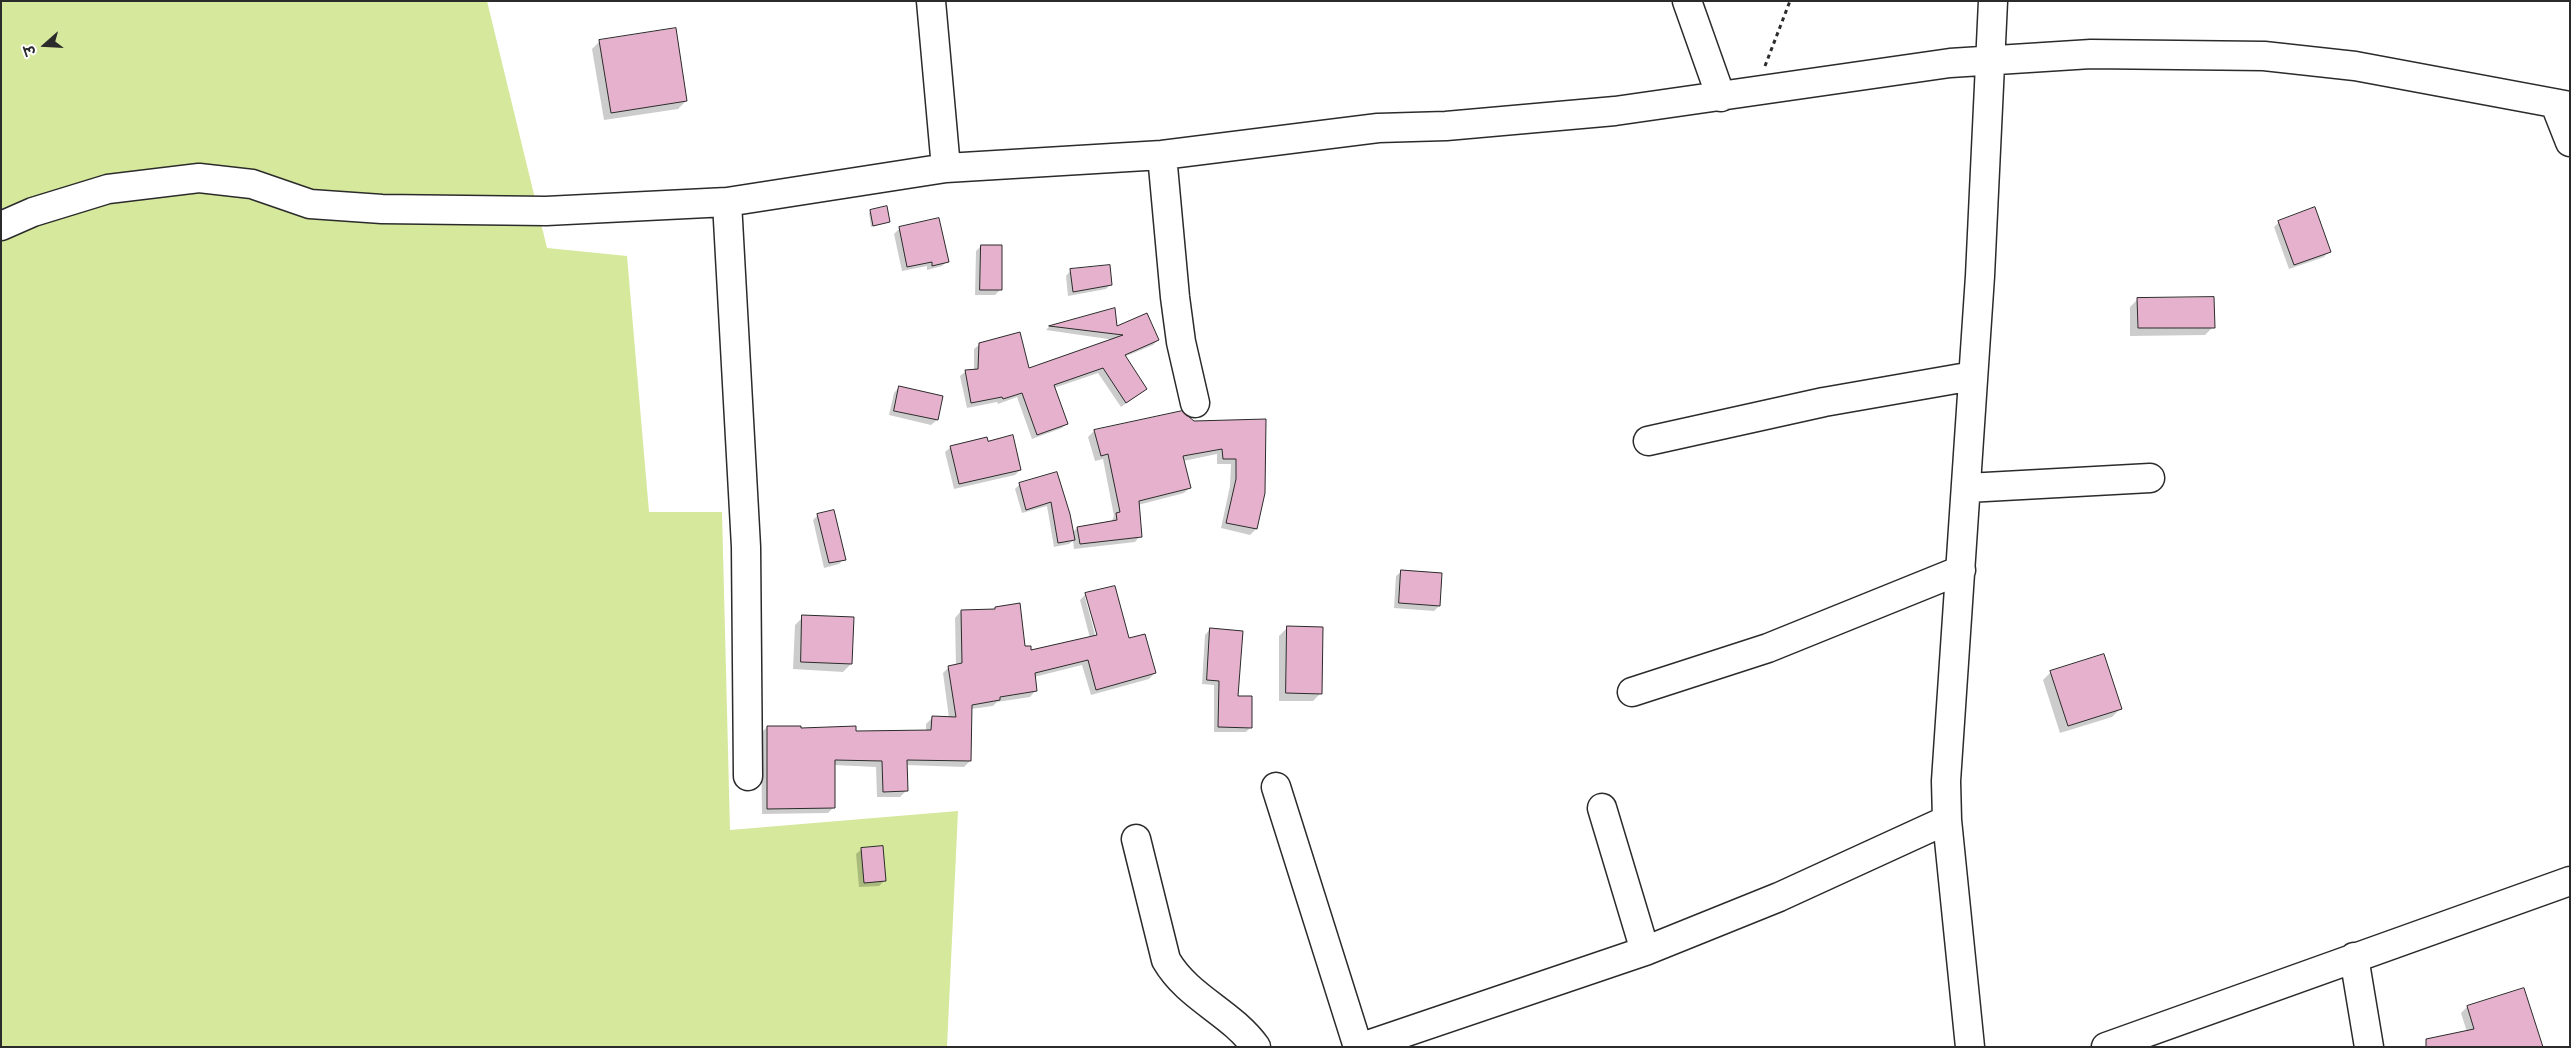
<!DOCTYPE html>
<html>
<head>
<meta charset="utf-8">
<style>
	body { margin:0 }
	#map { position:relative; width:2571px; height:1048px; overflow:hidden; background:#fff; font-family:Pangolin,"Playpen Sans Deva",sans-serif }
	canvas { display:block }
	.frame { position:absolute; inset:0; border:2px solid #2b2b2b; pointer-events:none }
	.north { position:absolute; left:20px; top:20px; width:50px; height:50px; -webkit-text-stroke:4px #fff; paint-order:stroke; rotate:251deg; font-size:14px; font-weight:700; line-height:20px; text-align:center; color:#2b2b2b }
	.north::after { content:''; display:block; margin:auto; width:18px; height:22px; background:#2b2b2b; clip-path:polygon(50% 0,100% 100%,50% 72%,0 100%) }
</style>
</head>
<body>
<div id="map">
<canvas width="2571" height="1048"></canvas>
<div class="frame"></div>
<div class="north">उ</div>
</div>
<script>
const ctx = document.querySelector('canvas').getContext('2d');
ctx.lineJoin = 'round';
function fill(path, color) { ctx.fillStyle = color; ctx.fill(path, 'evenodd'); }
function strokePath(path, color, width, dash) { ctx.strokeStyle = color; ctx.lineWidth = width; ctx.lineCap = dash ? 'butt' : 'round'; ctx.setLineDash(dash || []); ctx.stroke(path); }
fill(new Path2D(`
	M1,1H487L547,248L627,256L649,512H722L730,830L958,811L947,1047H1Z`), '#d5e89c');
fill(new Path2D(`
	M600,41L686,101L678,109L604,120L592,49Z
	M871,211L889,222L871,227L869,213Z
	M2279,222L2329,251L2324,257L2289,269L2274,227Z
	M899,229L948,261L942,266L927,270V266L902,271L894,234Z
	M981,246L1000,290L995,295H975L976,251Z
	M1071,270L1111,284L1106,289L1068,296L1066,276Z
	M2138,299L2213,327L2205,335L2130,336V307Z
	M1050,326L1116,328L1158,340L1153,345L1124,357L1146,389L1121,407L1098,373L1054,388L1067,423L1062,428L1032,439L1017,397L998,404L997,402L967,408L960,376L965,372L974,371V349L980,344L1028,369L1115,340L1046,330Z
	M899,387L937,420L931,425L889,415L894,393Z
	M1182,412L1194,422L1265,421L1264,493L1256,529L1250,535L1221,528L1230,486L1231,464H1217V454L1183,461L1190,488L1184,493L1138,505L1140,536L1135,542L1074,549L1073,541L1069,544L1054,547L1047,506L1022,513L1015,489L1020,484L1056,474L1072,533L1077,528L1111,523L1114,516L1103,459L1095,461L1088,437L1094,431Z
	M987,442L1020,470L1015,475L954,489L945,452L951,447Z
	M818,515L844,559L839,564L824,568L813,520Z
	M1402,571L1441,574L1439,606L1434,611L1394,608L1396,576Z
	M1086,594L1128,639L1155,673L1149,679L1091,695L1082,665L1034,677L1036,690L1030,697L997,702L993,706L971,709L970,761L964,767L906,765V791L900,797H877L876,767L834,765V807L828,813L762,814L761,733L767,727L855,733L926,731V724L932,718H949L943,673L949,667L956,666L955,618L961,611L1030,651L1090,638L1080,600ZM1085,597H1088L1100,641L1097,642Z
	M803,617L851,664L843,672L793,669L795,625Z
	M1287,628L1321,693L1313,701H1279V636Z
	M1210,629L1251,727L1246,732H1214V685L1202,684L1205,635Z
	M2051,672L2120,709L2112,717L2060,733L2043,680Z
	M862,849L884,881L879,886L859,887L856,854Z
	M2467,1007L2541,1047L2467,1032L2461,1013Z`), '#0003');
const building = new Path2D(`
	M676,28L687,101L611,113L599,40Z
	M887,206L890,222L873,226L870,210Z
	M2315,207L2331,252L2294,265L2278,221Z
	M939,218L949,262L932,266V262L907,267L899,227Z
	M981,245H1002V290H980Z
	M1110,265L1112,285L1073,292L1070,269Z
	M2214,297L2215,328H2138L2137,298Z
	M1115,308L1117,326L1147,313L1159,340L1125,355L1147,389L1126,403L1103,368L1054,385L1068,424L1037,435L1022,393L1003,399L1002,397L971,403L965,370L978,369L979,343L1020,332L1029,368L1123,335L1049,326Z
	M899,386L943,396L938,420L894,411Z
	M1182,411L1194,421L1266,419L1265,493L1257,529L1226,523L1236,479V459H1223L1222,449L1183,456L1191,488L1139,501L1142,537L1080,544L1077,527L1117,520L1116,513L1120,512L1108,454L1101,456L1094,430Z
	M1013,435L1021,470L959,484L950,446L987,437L988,441Z
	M1057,472L1070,514L1075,540L1058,543L1051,502L1026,510L1019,483Z
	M834,510L846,560L829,563L817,514Z
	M1401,570L1442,573L1440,606L1399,603Z
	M1115,586L1129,638L1145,634L1156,673L1096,690L1088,660L1035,673L1037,691L1000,697V700L972,705L971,761L907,760L908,791L883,792L882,761L835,760V808L767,809V726H801V728L856,726V731L931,730L932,716L956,717L948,666L962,663L961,610L995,609V607L1020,603L1025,646H1031V650L1097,635L1085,593Z
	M802,615L854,617L852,664L801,662Z
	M1287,626L1323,627L1322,694L1286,693Z
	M1210,628L1243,631L1238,696H1252V728L1218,727L1219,681L1207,680Z
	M2104,654L2122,709L2068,726L2050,671Z
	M883,846L886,881L864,883L861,848Z
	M2524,988L2543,1047H2426V1039L2474,1029L2467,1006Z`);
fill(building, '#e6b1cc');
strokePath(building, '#2b2b2b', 1);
const minor = new Path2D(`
	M931,1L946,168
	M1687,1L1721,97
	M2555,104L2570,142
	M1162,155L1175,297L1181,342L1195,403
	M727,202L746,547L748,776
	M1,226L33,212L108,189L199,178L252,184L310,204L382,209L546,211L727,202L946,168L1162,155L1378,128L1446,126L1615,111L1950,63L2091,54L2264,56L2355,66L2570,106
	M1648,441L1824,402L1973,376
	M1967,488L2150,478
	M1632,692L1768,648L1961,570
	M1276,787L1358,1047
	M1602,808L1645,951
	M1136,839L1166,960C1188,998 1231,1012 1256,1047
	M2354,957L2369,1047
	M1362,1047L1645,951L1779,897L1947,820
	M1970,1047L1947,820L1946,781L1980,276L1993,1
	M2106,1047L2570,881`);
strokePath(minor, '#2b2b2b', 31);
strokePath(new Path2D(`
	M1765,66L1790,1`), '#2b2b2b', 3, [4, 4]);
strokePath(minor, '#fff', 28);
</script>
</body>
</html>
